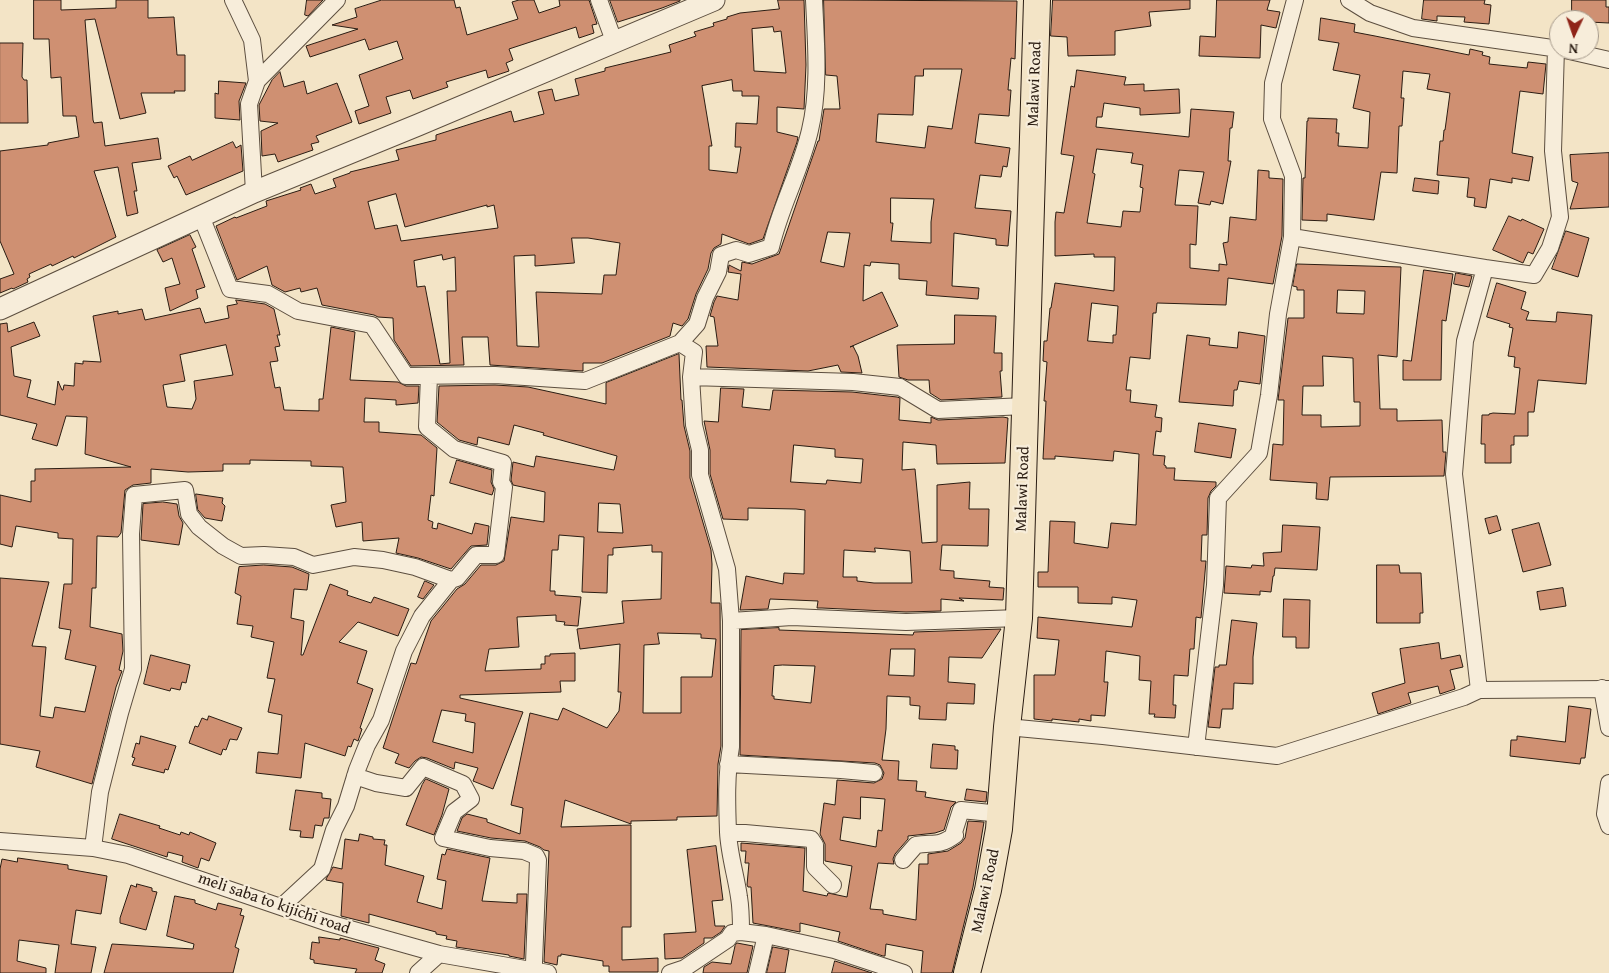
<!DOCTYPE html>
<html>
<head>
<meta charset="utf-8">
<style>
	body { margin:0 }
	#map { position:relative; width:1609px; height:973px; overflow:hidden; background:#f3e4c6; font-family:"Gentium Book Plus",serif }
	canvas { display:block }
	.north { position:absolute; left:1549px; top:10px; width:50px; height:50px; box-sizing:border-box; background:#f7edda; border:1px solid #a5998a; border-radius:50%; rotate:183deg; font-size:14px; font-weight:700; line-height:20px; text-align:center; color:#2a1c12 }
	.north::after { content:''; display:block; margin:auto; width:18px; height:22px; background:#8f2418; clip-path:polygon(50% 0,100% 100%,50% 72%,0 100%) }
</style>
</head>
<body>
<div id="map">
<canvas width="1609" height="973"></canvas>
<div class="north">N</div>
</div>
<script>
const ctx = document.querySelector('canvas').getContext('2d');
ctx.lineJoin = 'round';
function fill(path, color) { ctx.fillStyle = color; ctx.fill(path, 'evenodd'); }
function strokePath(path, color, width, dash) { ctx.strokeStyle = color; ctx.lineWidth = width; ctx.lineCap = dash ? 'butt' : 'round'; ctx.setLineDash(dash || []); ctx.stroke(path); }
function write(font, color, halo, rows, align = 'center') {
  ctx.font = font + ' "Gentium Book Plus",serif'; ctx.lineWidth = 4.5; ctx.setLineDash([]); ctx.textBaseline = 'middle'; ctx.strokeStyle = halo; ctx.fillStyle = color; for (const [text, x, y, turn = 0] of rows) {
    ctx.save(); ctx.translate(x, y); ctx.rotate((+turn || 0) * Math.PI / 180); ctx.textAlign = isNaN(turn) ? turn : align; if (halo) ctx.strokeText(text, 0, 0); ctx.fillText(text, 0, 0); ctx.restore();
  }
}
const building = new Path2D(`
	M34,0H61V10L116,8V0H148V18L174,17L177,55H185V91H174L175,93H141L146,113L120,119L95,19L85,20L93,120L94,123L102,122L105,146L158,138L161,159L132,163L137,191H134L138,213L127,216L118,167L94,171L116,237L74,258L73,256L52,266L51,264L29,274L30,277L27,279L28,282L13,289L12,288L0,293V279L14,274L0,241V151L48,145V143L79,137L76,116H63L61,77L51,78L49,39H34Z
	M307,0H323L308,16L305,15Z
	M382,0H454L456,8L460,7L467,35L518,19L512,2L519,0H534L539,13L560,6L559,0H589L597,24L592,25L594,33L579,38L576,27L509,49L513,60L506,63L509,71L488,78L486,70L446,82L448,87L413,99L410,90L386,97L391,113L359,124L355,111L369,106L359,75L403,59L397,41L369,50L365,39L310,57L306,46L358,29L332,25L357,17L355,9Z
	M610,0H680V1L662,8L618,22Z
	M778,0H804L806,65L804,109L777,107V132L798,137L797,142L763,239L749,244L722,234L721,244L714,248L711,253L708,269L696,294L688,319L682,326L673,323L670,336L602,363H583V371L490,365L488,337H462L464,365L411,366L394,340L393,318L378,317L374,315L322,305L317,288L301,292L300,288L285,292L272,285L267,266L237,280L216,226L235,217L236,218L267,206L266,201L301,190L300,188L311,184L315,194L336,187L333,179L350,173V172L399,160L396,150L436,140V135L511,111L514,122L544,114L538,92L552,89L555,101L579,95L575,79L605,71V68L671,52L669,45L696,36L694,32L714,26L713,23L727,19V17L740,13L779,9ZM773,27L774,32L781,31L786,73L754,71L752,29ZM732,80L733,91H742V96H759L757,124L736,123L735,147H741L737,173L709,170V146H712L702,86ZM396,194L405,227L487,205V207L494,205L498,228L401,241L397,225L375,229L368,202ZM572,238H588L620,243L616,275H604L602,294L536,292L539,347L517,346L514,256L535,255V266L574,263ZM442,255L443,260L455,257L456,291H447L450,363L440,364L425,286L417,287L414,261Z
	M824,0L1017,1L1015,59L1011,58L1008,90H1011L1009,116L979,114L975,143L1010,148L1007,167L1003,166L1001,177L980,175L975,208L1011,211L1008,246L996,245V239L954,233L952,286L979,288L978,299L926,295L927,281L899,279V264L871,262L870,266L864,265L863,301L882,292L898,326L850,347L853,346L858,356L862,373L841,372L838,365L808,371L707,367L706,346H718L714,317L710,316L714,302L717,296L738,300L741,274L728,272L729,265L741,271L742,262L752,264L779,254L818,141H819L824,109H840L837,76L826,75ZM924,69H962L952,129L928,126L925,148L876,142L878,114L913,115L915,76H923ZM891,198L934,199L931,222V243L891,241L893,223H891ZM828,232L850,233L844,267L821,262Z
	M1053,0H1190V9L1149,12L1151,26L1115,31V55L1068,56L1067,37L1051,36Z
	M1217,0H1270L1267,10L1280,12L1276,28L1261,25L1260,58L1199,56L1200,36L1215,37Z
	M1424,0H1485L1484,4L1491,5L1489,24L1464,22L1465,17L1437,16V21L1422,19Z
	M1572,0H1606V7H1609V23L1589,22V20H1572Z
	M1321,18L1355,24L1354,32L1375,36L1469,55L1470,49L1483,52L1482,55L1490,57L1489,64L1527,68L1528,62L1546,64L1543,94L1520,91L1512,153L1533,157L1529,181L1512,178V183L1490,179L1486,208L1474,206L1475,198L1467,197L1469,178L1437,175L1440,141H1443L1444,130H1445L1450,93L1427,89L1430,74L1403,71L1401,98H1404L1402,126H1399L1397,173L1381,172L1374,220L1327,214V221L1302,220L1303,178H1305L1307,121H1308V118L1337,119L1336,133H1339L1338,146L1368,148L1370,112L1353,108L1360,75L1333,70L1339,43L1319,40Z
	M0,43H23L22,77L24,80H27L28,123H0Z
	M1077,70L1126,77L1124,85L1144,84V91L1179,89L1180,113L1140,115V108L1104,103L1102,117H1097L1096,127L1189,137L1191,109L1234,112L1232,128H1230L1228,161H1231L1223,204L1211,201L1210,205L1198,203L1204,172L1179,170L1175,205L1198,206L1196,245L1190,244V268L1219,271V264L1227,265L1223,243L1228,242L1230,217L1256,220L1258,170L1269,171V178L1283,179L1282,236L1273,284L1228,278L1226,305L1157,303L1156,313H1153L1150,359L1130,357L1126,390H1131L1130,402L1157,405L1155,417L1162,418L1161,432L1156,431L1153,455L1165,456L1164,465L1166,466V468H1175L1174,480L1216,482V486L1211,491L1208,498L1207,535H1202L1201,561H1206L1201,618L1196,617L1194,649H1190L1188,676L1174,675L1173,705H1176L1175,718L1154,717L1155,714H1149L1151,681L1139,680L1140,656L1106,651L1104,682H1108L1105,716L1091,715V721L1079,719V722L1052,719V721L1034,719V675H1055L1059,640L1037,638L1038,617L1132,627L1137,600L1112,597V604L1078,603V587H1038V572H1048L1050,521L1075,522L1074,543L1108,548L1111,523L1136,525L1139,454L1114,451L1113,461L1055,456V459H1043L1046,401H1044L1047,362L1043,361L1044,341H1047L1050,308H1051L1055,283L1114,291L1115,257H1094V254L1055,256V222L1056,212L1064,213L1074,156L1061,154L1071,86L1074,87ZM1097,149L1133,153L1131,163L1143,165L1140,187L1143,188L1140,212L1123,211L1121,227L1087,223L1095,174L1093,173ZM1092,303L1118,306L1116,335H1113V343L1088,341Z
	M280,72L284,87L304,81L307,94L337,83L352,122L316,136L319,142L311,144L313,150L278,162L275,154L262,156L261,131L278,123L260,121L259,105L272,80Z
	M219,81L246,83L239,101L240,120L215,118V93L218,94Z
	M233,142L236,148L241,145L243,171L186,195L177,176L174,178L168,166L190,156L192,160Z
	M1609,153V207L1570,209L1578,183L1572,181L1570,155Z
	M1415,178L1439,181L1438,194L1413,191Z
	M1509,216L1521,221L1522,219L1544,229L1533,254L1528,252L1523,263L1493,250Z
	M1566,231L1589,238L1578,277L1552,269Z
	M190,235L196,247L192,249L205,287L196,290L198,298L170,311L165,288L180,284L172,258L163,262L157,250Z
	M1297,264L1401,267L1397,357L1378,355L1380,409H1397V421L1442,420L1443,452H1446L1444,476L1330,477L1328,500L1316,499L1317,483L1270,480L1273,444L1283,445L1284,400H1278L1288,318H1304V290H1297V287L1293,286ZM1338,290L1365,291L1364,314L1337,313ZM1323,356L1353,358L1354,402H1360V426L1321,427V415H1302L1303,386H1323Z
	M1424,270L1453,274L1446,321L1442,320L1441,380H1403V360L1411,361Z
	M1456,273L1472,276L1469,287L1454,284Z
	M1497,283L1526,292L1521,309L1529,312L1526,320L1556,322L1557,312L1592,315L1586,384L1538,380L1534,412H1528V436H1514V445H1511V463H1485V444H1481L1482,415H1489V414L1493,413L1515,414L1520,368L1514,367L1515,357L1508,356L1513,328L1509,327L1510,324L1487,317Z
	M236,300L265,304L274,309L280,335H277L280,346L275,347L278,361L270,362L275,388L280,387L284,410L319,411V399H323L331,327L355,332L350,380L398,382L406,386H419L418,403L396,405V400L365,398L364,422H379V432L421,435L437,448L434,496L431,495L428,520L433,522L432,528L437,529L438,523L472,534L475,523L489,526L487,545L471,546L451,569L418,558L396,553L399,538L363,541L362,522L336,527L331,505L346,502L343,467L311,466V461L250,460V464H223V471L188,472L151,469V483L133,485L125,490L121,533L118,537L97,536L96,588H92L90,627L122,634L123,651L119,670L122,671L116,687L92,784L36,767L40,751L0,744V578L49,582L32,646L46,647L40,716L53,718L55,707L85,712L96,666L65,659L71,630L59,628L64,584H72L73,539L58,538V533L16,526L12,547L0,544V495L31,502V481H35V469L131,467L85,454L87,417L66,416L57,446L32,439L37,424L0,415V324L7,323L8,332L34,322L40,336L11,347L14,376L31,380L27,397L55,405L58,381L62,390H63L64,385L74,386L75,363L83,364V361L101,362L93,316L118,311V314L142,309L145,320L200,308L205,323L229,318L227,306L237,304ZM226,345L233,375L194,381L196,399L192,409L167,407L163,385L185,381L180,355Z
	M955,315L996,316L994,353H1002V371H1000L1002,397L941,400L930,393L929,380H908L899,377L897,345L954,344Z
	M1239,332L1265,336L1260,384L1239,381L1237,390H1234L1233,406L1179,402L1187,335L1210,338L1209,345L1237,348Z
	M679,354L681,400H682L684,426L690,451V478L711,550L712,564L711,603H720L721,746L718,764L717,816L677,817V820L631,821V824L565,800L561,827L631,825V927H622V960L658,958V972H609V966H603V961L561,954V956H558L557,965L553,964L544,962L549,851L544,850L540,847L525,841L491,838L457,831L462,818L467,814L487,819V822L520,834L523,808L511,805L530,713L558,720L563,708L607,728L619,711L621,692H618L620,644L580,649L577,629L624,623L622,601L661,599L662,552H652V545L613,548V555H608L607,593L582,592L584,537L559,535L558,550H552L550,591H555V595L581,597L578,626L564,625L565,622L556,621V615L517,617L519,647L489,649L485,671L541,669V664H545V656H550V654L575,653V681H560L561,692L460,695V698L523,712L493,789L473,781L478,768L455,762L454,769L427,758L421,757L415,761L409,768L395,763L399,754L383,748L411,663L416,664L431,621L457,589L465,584L481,565H496L504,561L511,517L544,522L545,492L513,485L511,480L513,462L534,467L536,456L614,470L617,456L543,435L544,433L514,425L509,445L478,437L477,445L459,440L437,422L439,386L495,385L528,387L606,404V383ZM599,503L620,504L623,533L598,532ZM658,633L701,634V638L716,639L712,677H681V713H643L644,645L659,644ZM442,710L466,714L465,721L475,723L473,753L433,742Z
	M721,388L744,389L742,407L770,410L773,390L852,392L897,397L900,398L899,420L931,423V417L938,420L1003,417L1008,418L1005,463L937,464L936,445L903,442L902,470L915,469L922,543L937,542V485L970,482L969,509H989L988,546L942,545L940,570L954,571V578L990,581L989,587L1004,588L1003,600L959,598L964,601L941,599V611L906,612L822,608H817L818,601L770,599L768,609L740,610L746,576L783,584L784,573L804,574L805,510L796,509L748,508V520L723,519L710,474V450L704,421L718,422ZM794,445L835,449V457L863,459L861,483L827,480L826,484L791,482ZM875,548L910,551L912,583H874L857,581V577H843L844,550L875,552Z
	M1199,423L1236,429L1231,458L1195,452Z
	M457,460L492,470L491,482L494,489L492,495L450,483Z
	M196,494L223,498L222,503L225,506L222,521L205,518L198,510Z
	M163,502L177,504L179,516L183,523L179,545L141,540L143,504Z
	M1497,516L1501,530L1489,534L1485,519Z
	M1539,523L1551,565L1523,572L1512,530Z
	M1283,525L1320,527L1317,570L1275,568L1274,576H1273L1271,592L1260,591V595L1224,593L1226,566L1251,568L1252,565L1264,566L1263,553L1281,552Z
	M264,565L292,567L309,574L307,590L294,589L291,618L304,621L301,655H303L330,584L348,591L347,595L371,603L374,597L409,609L398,636L358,622L339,642L367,651L357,683L373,689L360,728L362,729L358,741L354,739L351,747L348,746L345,756L305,743L301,778L256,773L258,752L278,754L282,715L268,712L275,679L267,678L274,642L251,637L253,626L237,624L241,596L235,593L239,567Z
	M1377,565H1399L1400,573H1421L1423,613H1420V623H1377Z
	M425,581L434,585L423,599L418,597Z
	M1563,588L1566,606L1540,610L1537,592Z
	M1284,599L1310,600L1309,648H1296V637H1283Z
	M1232,620L1257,623L1253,657V684L1234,683L1233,709H1222L1220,728L1208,727L1215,667H1219V665H1226Z
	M779,628V630L913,635L914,632L1001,629L982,658L949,657L948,682L975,684L974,704L947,703L946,720L919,719L920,706L910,705V697L887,696L886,729L882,760L899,761L898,780L917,781L916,791L926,792L925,797L956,802L951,807L944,830L935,833L908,836V839L895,854L893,859L894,864L878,863L870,909L883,910V914L916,920L919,864H928V854L948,851L961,843L965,838L968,821L984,822L973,887L952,973H921L923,951L886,944L885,956H883L838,941L840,932L800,923V932L753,923L751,887H748L747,885L749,863H745L746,851H741V843L805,848L803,891L827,896L828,893L847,897L852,866L825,861V844L820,834L824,803L835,805L837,780L874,783L882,779L884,773L880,765L875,763L740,755L741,630ZM891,649H915L914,676L889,675ZM783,665L815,666L811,703L774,699V696H772L774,666ZM861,797L885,799L882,831L878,830L876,847L840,840L843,817L860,819Z
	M1439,643L1441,659L1460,655L1463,667L1450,670L1455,689L1440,694L1438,686L1408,693L1411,703L1378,714L1372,693L1405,683L1400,649Z
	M151,655L190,665L186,683L182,682L180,690L171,688L170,691L144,684Z
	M1569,706L1591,709L1585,758H1581L1580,764L1510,756L1511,740H1517V736L1565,742Z
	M209,716L242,728L237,740L230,739L226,750L223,749L221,755L189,743L195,726L198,727L202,718L207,720Z
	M141,736L176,746L168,770L165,769L164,773L132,765L135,758L132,757L136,743L139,744Z
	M933,744L955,746V750H958L957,769L931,768Z
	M426,779L449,789L442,815L434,835L406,825L422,785Z
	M967,789L987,792L986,802L965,800Z
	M296,790L322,793V798L331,799L329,818H324L322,826L315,825L313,838L300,837L301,831L290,830Z
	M120,814L160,826L159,828L180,835L181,832L189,835L190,832L216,843L209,861L201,858L198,868L182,862L183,856L168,852L167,857L112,839Z
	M360,834L373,837V839L385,840L384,845H387L385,865L424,876L417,902L442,909L446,881L437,879L442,854L445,855L447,849L490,858L482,901L517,903V894H527L524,959L509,956V955L456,947L457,941L446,939L447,936L436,934V932L369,914V923L341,916L343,883L326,880V879L333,867L342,869L345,839L358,841Z
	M716,846L723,900L712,901L715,926H725L721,932L712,938H704V943L682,958L665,959L664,934L696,932L687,850Z
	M18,858L68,865V869L107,876L101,914L76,910L71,944L96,947L91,973H55L59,945L19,940L17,961L46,968V973H0V869L2,859L17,862Z
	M137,884L152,888V891L157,892L146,930L120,923V918L131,885L136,887Z
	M175,896L195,900V903L216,910L218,903L242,909L240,915L244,916L235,947L239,949L233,973H104L112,944L193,949L194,944L167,936Z
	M319,937L340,940V938L379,948L375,960L385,964L382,973H355L357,969L314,963V960L310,959L312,942L319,943Z
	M737,943L753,946L747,973H703L704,967L712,962L731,964L735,946Z
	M773,947L789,950L785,973H767Z
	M835,961L872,973H832Z`);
fill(building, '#cf9072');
strokePath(building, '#2a1c12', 1);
const minor = new Path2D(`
	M233,0L252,40L257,81L249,104L254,192
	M599,0L614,41
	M1349,0L1370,13L1413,28L1559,49
	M1565,50L1609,60
	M257,81L337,0
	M201,216L230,289L268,294L298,311L372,325L406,376L495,375L585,381L680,343
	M1292,237L1485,268
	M691,377L853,382L900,387L938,410L1025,406
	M731,621L792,617L906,622L1019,618
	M1602,688L1609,728
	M1479,690L1454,474L1465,341L1485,268L1534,275L1550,248L1560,217L1553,151L1556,48
	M1007,727L1103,736L1277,756L1464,697L1479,690L1609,689
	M1196,747L1215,585L1218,498L1259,453L1269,395L1278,314L1292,237L1293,176L1272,119L1273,83L1295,0
	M728,764L841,770L874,773
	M355,776L376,783L406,788L423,767L463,784L471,799L454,812L443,838L490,848L524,851L536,856L538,860L534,963L532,970
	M1609,783L1605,814L1609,826
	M728,833H745L811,839L815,845V867L833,885
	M0,841L93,848L128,855L325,922L439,954L548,973
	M93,848L100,792L120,713L133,669L131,534L134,495L185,490L189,514L199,527L223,546L241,556L264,555L294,557L313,565L354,557L383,560L415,567L451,580
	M903,860L916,845C933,842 939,847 955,835L954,832L961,810L1001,814
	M281,907L322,869L334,830L346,806L357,770L367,745L381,720L404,651L422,616L451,580L457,578L476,555H496L504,487L501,482L503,463L454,449L427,427L429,376
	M741,932C741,920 741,909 739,897C736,876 729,854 728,832C727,804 726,775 731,747V621L727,569L700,475V450L694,425L691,377L694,352L680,343L697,324L705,298L718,272L721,255L736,250L749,254L771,247C780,207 801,170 810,130C820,88 816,43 814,0
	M418,973L439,954
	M670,973L685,968L728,939L732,933L741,932L766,935L834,950L904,973
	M757,973L766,935`);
const tertiary = new Path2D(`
	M0,309L254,192L418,125L714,0`);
const primary = new Path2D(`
	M967,973L988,890L999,829L1007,727L1019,618L1037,0`);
strokePath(minor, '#5c4e3f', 18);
strokePath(tertiary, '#5c4e3f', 23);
strokePath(primary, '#2a1c12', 28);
strokePath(minor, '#f7edda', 16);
strokePath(tertiary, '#f7edda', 21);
strokePath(primary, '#f3e4c6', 26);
write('16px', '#2a1c12', '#f7edda', [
	["Malawi Road",1035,84,-88],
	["Malawi Road",1023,489,-88],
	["Malawi Road",986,891,-78],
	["meli saba to kijichi road",274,904,19]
]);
</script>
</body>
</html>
